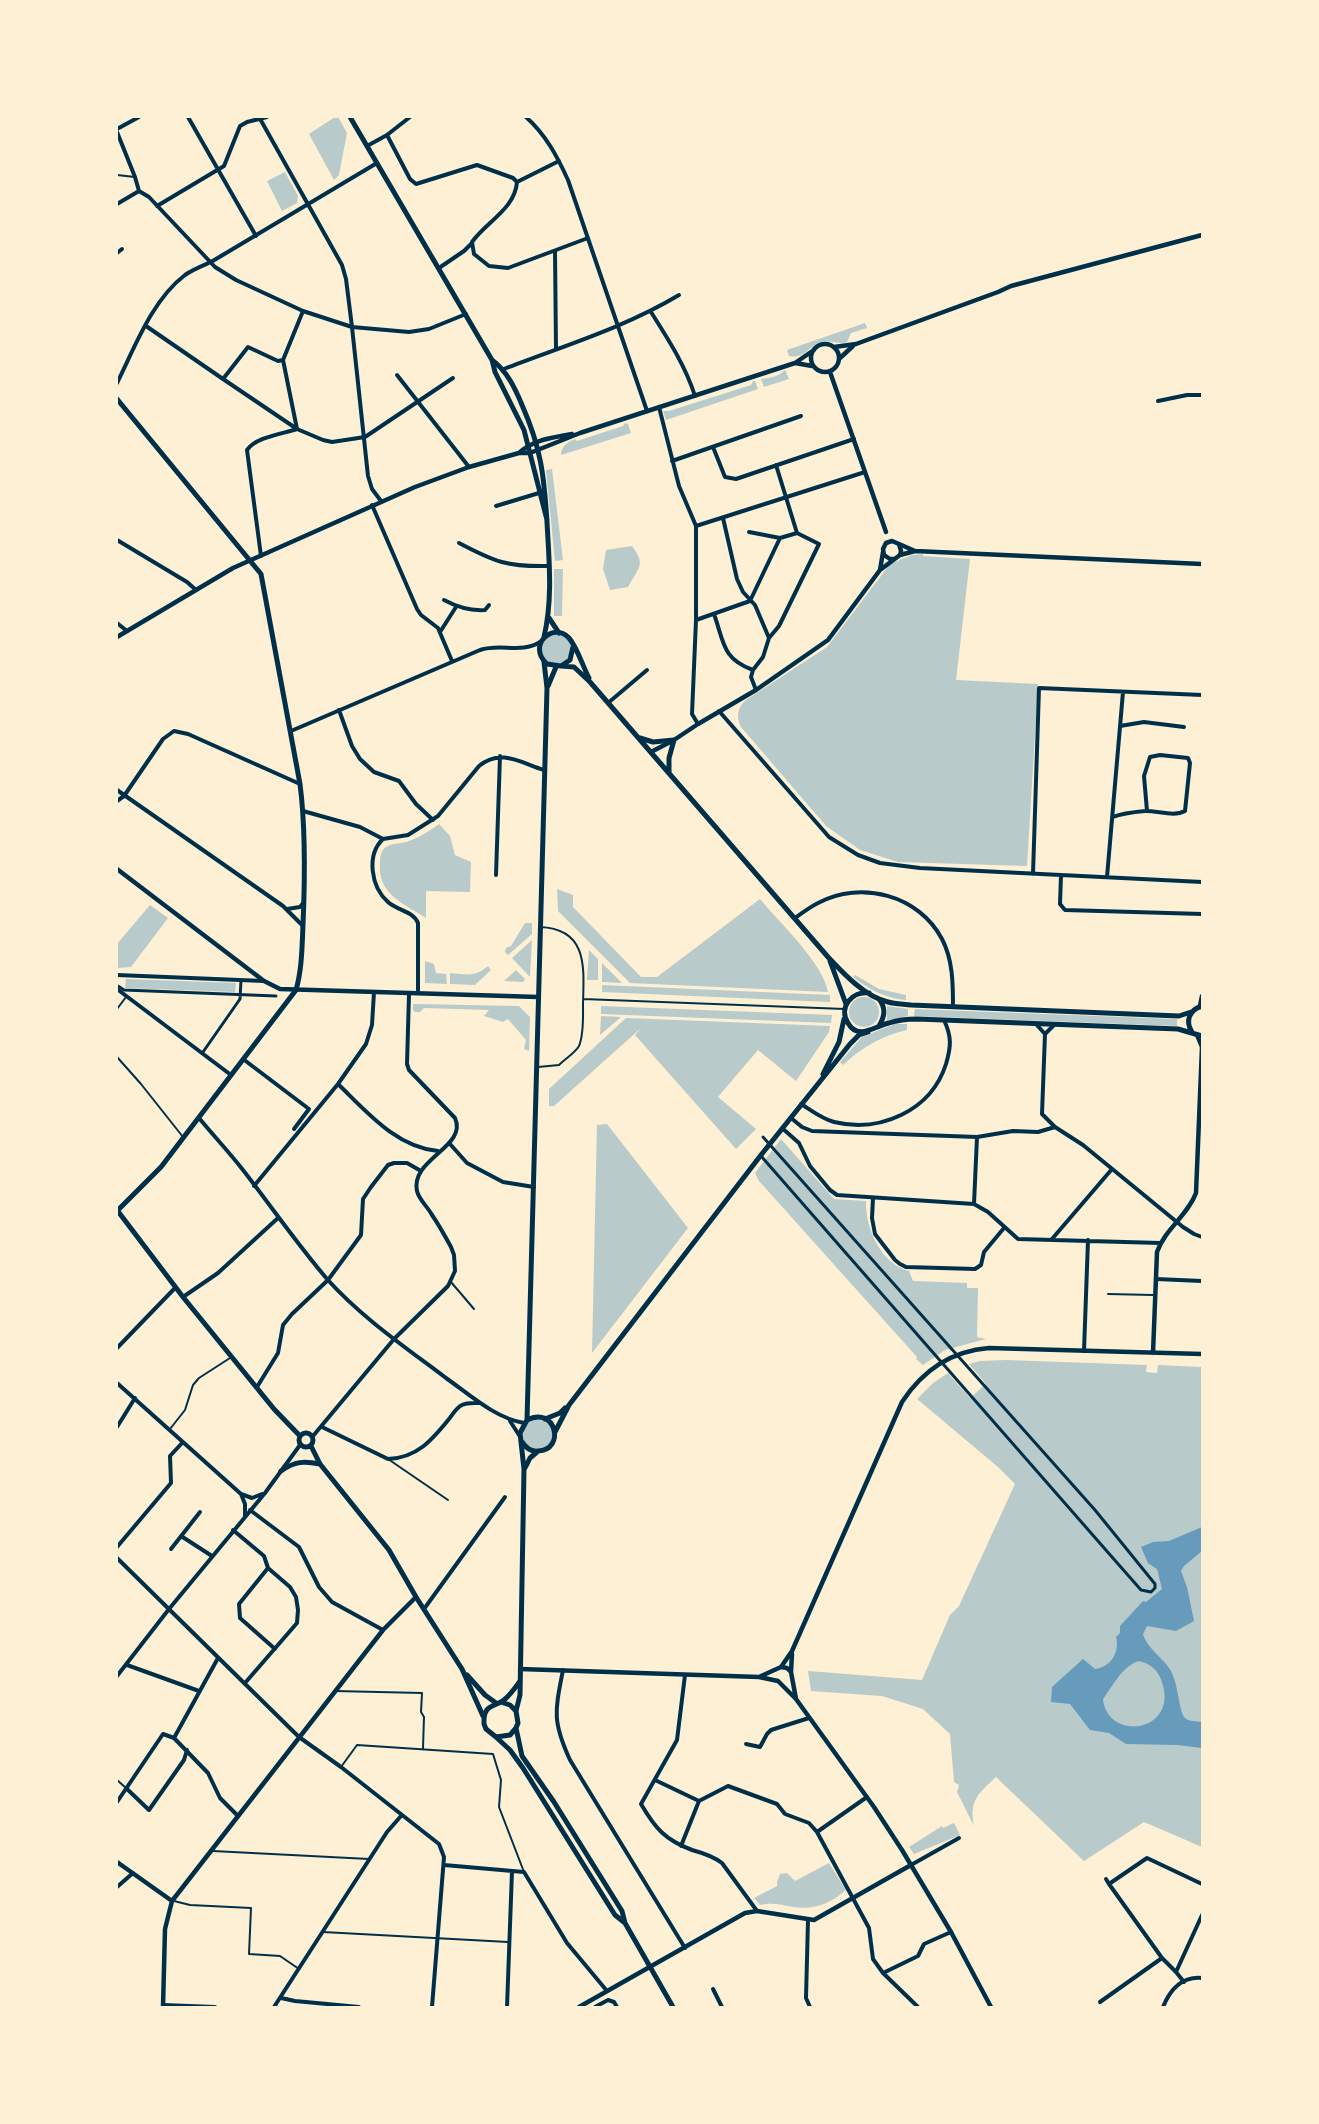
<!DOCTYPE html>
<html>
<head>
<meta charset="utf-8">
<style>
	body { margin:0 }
	#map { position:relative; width:1319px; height:2124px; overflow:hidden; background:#fdf0d5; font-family:Mulish,sans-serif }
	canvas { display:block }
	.frame { position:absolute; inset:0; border:118px solid #fdf0d5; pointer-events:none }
</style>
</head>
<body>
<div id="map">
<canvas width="1319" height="2124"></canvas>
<div class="frame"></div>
</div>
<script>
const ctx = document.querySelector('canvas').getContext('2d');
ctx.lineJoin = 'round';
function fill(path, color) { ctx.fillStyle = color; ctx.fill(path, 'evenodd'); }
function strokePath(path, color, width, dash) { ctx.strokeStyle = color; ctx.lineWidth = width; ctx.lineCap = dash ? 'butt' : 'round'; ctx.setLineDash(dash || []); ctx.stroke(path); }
fill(new Path2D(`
	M335,117H338L347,133L339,175L334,180L309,134Z
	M285,172L298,196L297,203L282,211L267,181Z
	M865,323L867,328L851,333L847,342C837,345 828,339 819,343C807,348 804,359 789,356L787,350Z
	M785,370L789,379L764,387L761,379C770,378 778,377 785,370Z
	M753,381H755L758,389L666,420L663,411H669L751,385Z
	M625,423L628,424L631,433L561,455C561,446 568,442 575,439L577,441L623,426Z
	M552,469L563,560L555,561L546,470Z
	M632,546C646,565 639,567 628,587L610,590L603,569L606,550Z
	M923,554V556L970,559L956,680L1038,684L1027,866L898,862L860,850L826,826L741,727C736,716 737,708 746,700L827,647L890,564L912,555Z
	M554,569H563L562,616H554Z
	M554,632L570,639L572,656L556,667L541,658V642Z
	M439,824L450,836L455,855L471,862L470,892L426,891V918C403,903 377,894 380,862C380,856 382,848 388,846C393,843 400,844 406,842C418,838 428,832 439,824Z
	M557,889L573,895V907L641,977H657L760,899C779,922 823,963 828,992L630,983L558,911Z
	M150,905L168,918L131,967L117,968V944Z
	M525,923H532V934L508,955L505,952L506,948L511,946Z
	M532,940L530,977L512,958Z
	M589,950L598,959V980H587Z
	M425,961L434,964L436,973L446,974L447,984L425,983Z
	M602,963L622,983L602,982Z
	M488,966L491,970L475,985L450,984V973C467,974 474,978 488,966Z
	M516,970L525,979L523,982L504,981Z
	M855,975L879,989L906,995V1000C885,998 870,990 853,977Z
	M126,979L236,983L235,992L125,988Z
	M602,985L830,995V1002L602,992Z
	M849 1012a15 15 0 1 1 30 0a15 15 0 1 1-30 0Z
	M413,1004L519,1006L530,1017L529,1051L524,1049L526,1040L508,1019L503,1022L484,1016L489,1010L424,1008L420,1012H415L413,1010Z
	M601,1006L832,1015L831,1023L601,1014Z
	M887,1006L908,1009V1016L887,1021Z
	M915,1009L1177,1019V1026L914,1016Z
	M601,1016L621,1017L600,1035Z
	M626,1018L830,1026L829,1032L796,1081L758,1050L718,1097L756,1129L736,1149L635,1035L641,1028L554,1106H549V1089Z
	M895,1024H907V1030C883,1035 861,1048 843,1065L840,1062L862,1037Z
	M607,1124L688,1228L592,1353L597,1125Z
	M781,1139L834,1199L866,1201C865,1228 881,1264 909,1271L913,1281L967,1283V1288H978L977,1337L986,1339L945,1350L923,1365L916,1359L917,1357L759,1181L755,1173Z
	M1006,1360L1147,1365L1146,1372L1157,1373L1158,1365L1202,1367V1847L1144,1822L1084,1861L996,1777C978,1794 969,1800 974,1826L957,1792L959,1785L954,1782L950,1734L923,1709L882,1696L811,1691L808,1671L922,1680L950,1615L959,1606L1015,1484L998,1467L917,1399L933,1383L948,1373L970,1398L986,1384L969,1364L980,1361Z
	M543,1417L554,1429L552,1444L538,1451L524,1445L521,1433L524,1423Z
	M954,1823L960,1835L914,1854L909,1847L942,1826L943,1828Z
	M829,1863L846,1890C830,1904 814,1910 793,1907C782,1905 772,1902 760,1905L754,1898L777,1886V1882L780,1874L787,1873L795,1881Z`), '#b9caca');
fill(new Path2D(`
	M1202,1527V1551L1184,1566L1181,1571L1187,1587L1194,1621L1176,1631L1147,1626L1143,1634C1147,1649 1164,1658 1171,1671C1178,1684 1179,1709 1184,1717C1188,1722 1196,1721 1202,1722V1748L1177,1745L1126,1744L1109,1733L1090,1730L1070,1704L1051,1702L1052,1687L1083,1659L1095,1669C1111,1667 1120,1652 1116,1637L1120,1633V1626L1143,1601L1146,1602L1162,1589L1157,1569L1148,1563L1141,1547L1153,1542L1169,1541ZM1139,1661C1151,1664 1158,1670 1162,1682C1179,1733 1107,1742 1103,1699C1113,1686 1122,1666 1139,1661Z`), '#669bbc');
strokePath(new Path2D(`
	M117,175L135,177
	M583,999L845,1009
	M117,1009L126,997
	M117,1057L141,1084L183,1137
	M538,1067L559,1065C565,1059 575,1053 579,1046C584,1034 583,1016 583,1004C584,967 588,929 540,927
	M451,1282L474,1309
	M1108,1294L1153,1295
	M170,1429L185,1410L193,1385L199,1378L230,1358
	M388,1459L448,1500
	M335,1691L422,1693L421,1712L424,1717L423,1748
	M341,1767L357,1745L493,1754L501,1780L499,1807L524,1872
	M117,1780L126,1788
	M213,1851L369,1859
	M174,1901L190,1905L251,1908L249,1954L280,1956L299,1969
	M323,1932L508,1942`), '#003049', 2);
strokePath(new Path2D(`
	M118,986L124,990L276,996
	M203,1052L240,999L241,980
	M761,1156L1112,1557L1141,1590L1151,1592L1155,1588V1584L1095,1510L763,1137`), '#003049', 3);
strokePath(new Path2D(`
	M188,117L256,236
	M259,117L342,265L346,279L352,327L368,476L372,489L381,501
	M526,117C546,135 557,156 568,180L647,411
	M117,129L139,117
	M117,132L135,177L139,191L149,197L215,267L236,280L303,311L352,327L409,332L429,329L466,314
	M387,135L410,179L416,184L477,165L513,178L517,182
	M367,146L387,135L410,117
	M559,161L517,182C515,209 486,222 472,242L474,254L489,266L508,268L588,238
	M117,204L139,191
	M157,206L224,166L240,126L247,122L267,117
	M555,251L556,349
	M117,253L122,249
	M439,268L464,251L472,243
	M651,312C668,339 685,365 695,396
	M146,326L223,379L248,347L278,361L283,360L303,311
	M504,369C563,346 624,328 679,295
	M397,375L469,467
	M223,379L297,429L323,440L332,442L365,437L453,378
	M117,383C135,347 152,300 185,275C192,270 202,266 211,262L377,163
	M1158,401L1187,395H1202
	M659,407L679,486L696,526V620L692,714L698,724
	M713,447L725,477L736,479L854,439
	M672,461L801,416
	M776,465L797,533
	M372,505L417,609L421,615L438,628L452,661
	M496,506L539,493
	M723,518L737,579L743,592L755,605L769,638L763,657L753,670L751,677L756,690
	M696,526L865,472
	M749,532L780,538L797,533L819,544L779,626L769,638
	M117,540L187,582L196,590
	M459,543C495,562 507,567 549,566
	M261,556L247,450C256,437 282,434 297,429L283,360
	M444,600C457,607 470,611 485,610L489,605
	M714,614C724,642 722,659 753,670
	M696,620L750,601L780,538
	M117,623L127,631
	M440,632L456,607
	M608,703L647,670
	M339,710L352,746L360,759L374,772L399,781L416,804L433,820
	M719,711L829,837L858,855L880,863L920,868L1202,882
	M1120,726L1144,722L1184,727
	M291,731L480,650C501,643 521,654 540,642
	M117,790L283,906L303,926
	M117,801L124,796L163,739L174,731L188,734L300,784
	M303,811L360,827L383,839L408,835L438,816L479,766C501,748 521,763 544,770
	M1113,817C1123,813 1135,812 1146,811C1159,811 1174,817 1185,811L1190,763L1188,758L1160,755L1150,757L1144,776L1147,811
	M383,839C366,855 371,887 388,902C398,911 413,911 418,923V993
	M1033,874L1039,688L1202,695
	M496,875L500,756
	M1061,875L1060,904L1065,910L1202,914
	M1107,877L1123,692
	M287,909L300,907L304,902
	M795,918C802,913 810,907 818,903C861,880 919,895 942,939C953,960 953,984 953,1007
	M117,975L264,981
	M117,989L231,1075
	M1036,1024L1045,1034
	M243,1059L309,1109L294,1129
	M338,1084C367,1112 396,1147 438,1151
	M801,1104C812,1111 822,1119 834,1122C880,1133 931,1111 946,1064C951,1047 952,1037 944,1020
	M199,1118C213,1135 229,1152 243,1170C271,1206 297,1244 327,1279C361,1317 405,1347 446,1378C470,1395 495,1418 524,1423
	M791,1118L802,1127L812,1131L977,1137L1013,1131L1038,1132L1055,1127L1083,1145L1183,1227L1194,1234L1202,1237
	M1055,1127L1042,1114L1045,1034L1055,1024
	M782,1128L799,1143L810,1166L830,1190L837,1195L974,1204L988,1212L1018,1239L1160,1243
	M450,1144L467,1163L503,1182L534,1187
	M254,1186L338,1084L366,1044L372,1025L374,992
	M873,1198L872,1218L875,1234L895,1260L900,1264L906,1267L975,1269L981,1265L984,1252L1004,1228
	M974,1204L977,1137
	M1052,1239L1112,1169
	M1156,1279L1202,1281
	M183,1297L218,1273L278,1218
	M117,1348L175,1288
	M1084,1351L1088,1240
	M117,1383L241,1494L245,1504V1516
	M257,1387L278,1353L283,1325L292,1314L328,1280L361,1235L363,1199L371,1187L388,1165L394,1163H407L421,1171
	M510,1421L519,1435
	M117,1427L135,1398
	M322,1427L388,1459C417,1458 432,1440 449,1419C453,1414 456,1408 462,1405C468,1402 474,1403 480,1403
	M313,1436L394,1339L448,1286L455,1271L454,1255L451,1247C445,1236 439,1225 432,1215C428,1207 419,1200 417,1191C410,1159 468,1147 455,1118L409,1070L407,1064L409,994
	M241,1494L252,1498L262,1494
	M250,1510L299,1547L319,1587L332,1602L383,1630
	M233,1530L264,1556L268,1568L290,1587L296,1597L298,1610L297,1623L245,1683
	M181,1536L212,1556
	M117,1547L171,1483L170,1456L183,1442
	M171,1549L200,1512
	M117,1558L299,1737L341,1767L439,1844L444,1857L432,2007
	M268,1568L239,1604L240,1618L275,1649
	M424,1609L505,1497
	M127,1665L199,1691
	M563,1670C555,1711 552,1721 570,1760L685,1948
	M685,1675L677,1740L641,1804C655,1828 665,1840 692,1850C703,1853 713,1856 722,1863L757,1911
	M117,1676L169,1609L265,1493L300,1445
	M174,1738L208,1773L220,1798L237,1815
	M746,1744L760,1747L767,1734L771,1730L809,1718
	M655,1780L699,1801L728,1786L777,1804L785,1814L809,1823L817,1832L869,1928L873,1959L883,1973L918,2007
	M127,1789L149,1810L184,1760L187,1750
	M117,1802L163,1734L174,1738L218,1658
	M817,1832L867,1797
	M681,1846L699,1801
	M444,1865L524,1872L567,1943L607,1991
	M911,1865L959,1838
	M1106,1879L1109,1884
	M117,1887L133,1873
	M808,1920L806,1998L810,2007
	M1176,1972L1162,1958L1109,1884L1147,1858L1202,1884
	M883,1973L918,1956L924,1944L951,1932
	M1184,1982L1176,1972L1202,1915
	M713,1989L722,2007
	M281,1998L295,2001L359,2007
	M1100,2002L1162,1958
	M163,2005L215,2007
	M274,2007L387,1832L401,1816
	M507,2007L512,1871
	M595,2007L608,2000L614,2002L617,2007
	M1163,2007C1170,1990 1181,1976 1202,1978`), '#003049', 4);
strokePath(new Path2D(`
	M811 358a14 14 0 1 1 28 0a14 14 0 1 1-28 0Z
	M834,347L856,344L998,292L1011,286L1202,235
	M840,358L853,346
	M795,363L812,366
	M830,372L886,532
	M519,453C534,439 552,438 572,434
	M899,544L915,551L1202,564
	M894,559H890L884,555L883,549L886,543L892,541L899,544L901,551L900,555
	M880,570L883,552
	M117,637L233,568L415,487L469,467L519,453H530L580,433L795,363L814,350
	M651,752L674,740L698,724L756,690L828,640L880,570L900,555L915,551
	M117,869L264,981L280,989L538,997
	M1200,1006L1202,996
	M1153,1353L1157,1252C1165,1229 1188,1215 1196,1193L1202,1047L1197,1035
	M781,1667L792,1651L902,1402C923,1370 951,1351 989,1348L1202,1354
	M520,1669L759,1677L778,1681L796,1699L874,1807L902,1850L951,1932L991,2007
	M791,1672L792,1654
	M759,1677L781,1667L787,1668L791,1672L796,1699
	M117,1862L172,1901
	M163,2007L165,1929L172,1901L358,1662L383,1630L416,1597
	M579,2007L745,1913L757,1911L814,1920L911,1865`), '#003049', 4.5);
strokePath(new Path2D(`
	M350,117L492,360L495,372L524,430L547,520
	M492,360C507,371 515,388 522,405C541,448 544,475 547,522C549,560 553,599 544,637
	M117,399L261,574L300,784C306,830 305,878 303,925C302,947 302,969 296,990L161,1167L117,1211
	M549,618L559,633
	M573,647L570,660L561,666L547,664C526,645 554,621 569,638C577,647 583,667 589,678
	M561,666L574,667L590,682L828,957C843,973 865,997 888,1002C895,1004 904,1004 911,1005L1179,1016L1191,1012
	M548,686L556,667
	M640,738L653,742L674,740L669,758V773
	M830,961L846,1004
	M869,993C852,991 838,1007 848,1023C858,1041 875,1026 889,1023C898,1020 907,1019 917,1019L1178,1029L1202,1036
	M879,999C886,1008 885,1016 879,1026
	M1192,1032C1185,1021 1189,1010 1202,1006
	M823,1074L839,1042L844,1019
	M117,1210L183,1297L274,1409L300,1436
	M545,1419L560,1413L565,1408
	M527,1420L547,688L544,662
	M555,1432L569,1405L761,1155L850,1044L859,1035L868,1032
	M299 1440a7 7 0 1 1 14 0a7 7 0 1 1-14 0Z
	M311,1446L320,1464L389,1550L416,1597L462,1669L483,1716
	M525,1468L530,1458L537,1452
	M281,1471C295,1461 304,1461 320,1464
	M467,1675L485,1695L496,1703
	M520,1681C515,1688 511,1694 504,1700C493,1708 483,1704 484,1724L486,1729L496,1737L510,1735L516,1728L518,1723L516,1711L520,1695L524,1469L520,1433L527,1420C556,1405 566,1450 538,1451C531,1452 526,1448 522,1442
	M501,1702L510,1705L516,1711
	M516,1728L522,1756L554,1802L622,1911L625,1923L673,2007
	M497,1738L510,1750L523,1768L615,1915L625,1923`), '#003049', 5);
</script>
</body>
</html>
